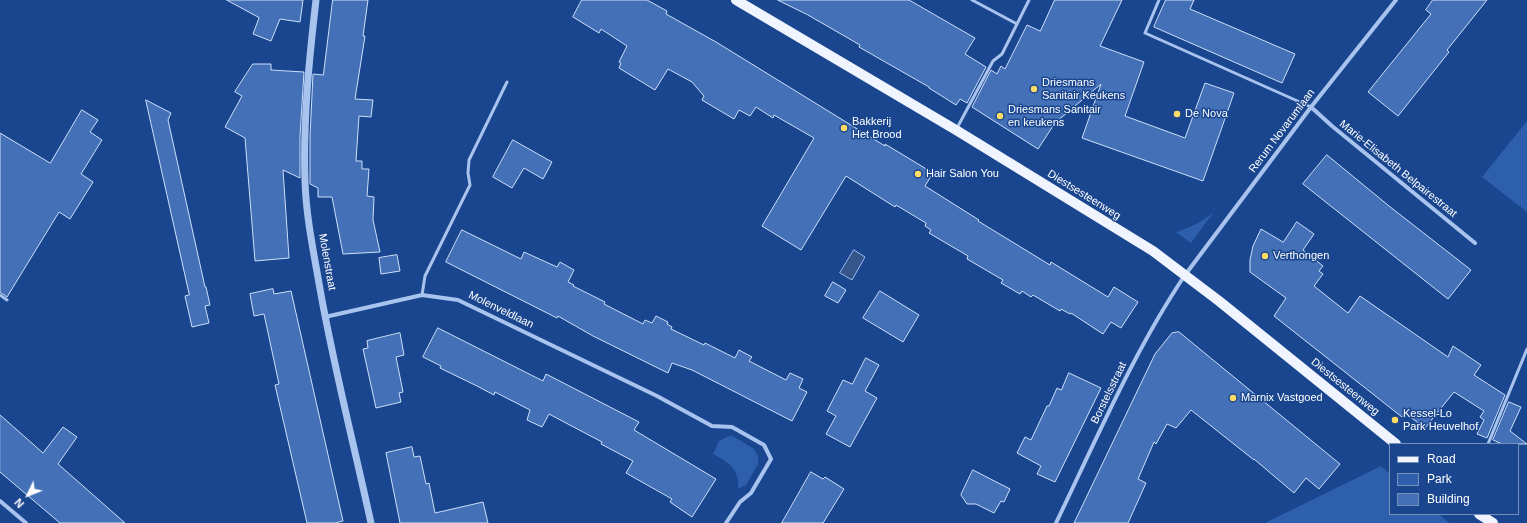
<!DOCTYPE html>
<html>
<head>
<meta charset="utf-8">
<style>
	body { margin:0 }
	#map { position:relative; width:1527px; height:523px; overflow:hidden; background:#1a468f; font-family:Arial,sans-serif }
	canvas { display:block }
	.legend { position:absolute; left:1389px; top:443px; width:130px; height:72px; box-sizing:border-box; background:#1a468f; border:1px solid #7690bc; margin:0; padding:5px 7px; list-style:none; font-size:12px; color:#fff }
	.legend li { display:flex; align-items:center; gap:8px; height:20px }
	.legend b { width:20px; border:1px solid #7690bc }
	.north { position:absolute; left:8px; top:475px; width:40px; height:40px; -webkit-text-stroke:3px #1a468f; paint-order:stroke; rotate:227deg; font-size:11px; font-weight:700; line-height:16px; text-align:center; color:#fff }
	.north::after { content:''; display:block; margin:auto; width:14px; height:18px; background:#fff; clip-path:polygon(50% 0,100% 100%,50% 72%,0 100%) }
</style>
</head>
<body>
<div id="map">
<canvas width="1527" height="523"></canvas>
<ul class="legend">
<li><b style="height:5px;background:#eff4ff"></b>Road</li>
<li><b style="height:11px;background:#2d5fad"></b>Park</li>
<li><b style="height:11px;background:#4370b7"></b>Building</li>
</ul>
<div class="north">N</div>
</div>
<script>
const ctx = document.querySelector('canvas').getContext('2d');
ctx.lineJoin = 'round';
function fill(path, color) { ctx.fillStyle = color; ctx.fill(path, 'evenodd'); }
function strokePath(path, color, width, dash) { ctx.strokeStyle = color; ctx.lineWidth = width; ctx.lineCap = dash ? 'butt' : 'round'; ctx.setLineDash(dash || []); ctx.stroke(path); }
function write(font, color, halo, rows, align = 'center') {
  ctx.font = font + ' Arial,sans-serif'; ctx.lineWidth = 3; ctx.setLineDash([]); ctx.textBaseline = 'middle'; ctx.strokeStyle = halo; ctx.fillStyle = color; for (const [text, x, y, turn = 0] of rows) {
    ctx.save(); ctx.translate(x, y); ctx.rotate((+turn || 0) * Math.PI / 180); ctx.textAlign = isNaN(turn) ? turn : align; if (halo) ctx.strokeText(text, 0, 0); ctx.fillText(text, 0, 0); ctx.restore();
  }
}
fill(new Path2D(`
	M1527,121V212L1482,177Z
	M1213,213L1191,243L1176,232C1190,228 1201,222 1213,213Z
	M731,435L754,449L758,456V464L746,485L738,489C740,469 728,462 713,454L719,441Z
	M1381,466L1390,474V514H1439L1449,523H1265Z`), '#2d5fad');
const water = new Path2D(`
	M854,250L865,257L852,280L840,273Z`);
fill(water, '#35558b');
strokePath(water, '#9bbdf0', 1);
const building = new Path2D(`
	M227,0H303L300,22L280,19L271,41L253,34L259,18Z
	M333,0H368L363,36H365L355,99L373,100L371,117L359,116L356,161H362V169H369L367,196L374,197L373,220L380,252L343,254L332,197H318V188L310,184V136L313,74L323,75Z
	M582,0H647L667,11L666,14L716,42L885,146V144L933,173L925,186L979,220L978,221L1050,265L1051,262L1108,297L1114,287L1138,302L1121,328L1111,322L1103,334L1071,313L1070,314L1061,309L1060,311L1033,295L1031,297L1022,291L1020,294L1001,283L1003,280L967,259L968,256L929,233L931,230L925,226L926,223L896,205L895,207L846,176L801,250L762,226L814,138L774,115L773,118L756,107L750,116L739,110L734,119L702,100L704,96L692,82L668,69L655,90L619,68L621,63L619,62L627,46L601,29L599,33L573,17Z
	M778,0H909L975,38L965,54L986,67L967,103L960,99L956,105L929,88V87L859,47L860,45L808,15Z
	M1055,0H1122L1100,46L1144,62L1125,116L1185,138L1205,83L1234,93L1203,181L1082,138L1101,84L1055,123L1038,149L972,107L991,70L997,74L1001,66L1005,69L1027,25L1040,31Z
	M1166,0H1194L1190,9L1295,54L1282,83L1154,27Z
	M1433,0H1487L1447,50L1449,52L1398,116L1368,92L1431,14L1426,10Z
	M253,64H271V70L304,72L300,136V178L283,170L289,258L255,261L245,138L225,127L242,96L235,92Z
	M146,100L171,113L168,120L205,287H206L210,305L205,306L209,323L192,327L185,296L189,295Z
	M82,110L98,120L90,132L102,140L81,174L93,182L70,219L59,212L7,297L0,292V133L50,163Z
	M513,140L552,162L543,179L524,168L512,188L493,177Z
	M1327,155L1389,206L1471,270L1448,299L1303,184Z
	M1297,222L1314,234L1303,250L1323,266L1319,271L1323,274L1314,286L1348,313L1360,296L1448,357L1453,346L1481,365L1474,375L1505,395L1487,438L1477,434L1484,420L1480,417L1484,411L1454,392L1425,428L1405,413L1402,417L1274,316L1286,298L1250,272V260L1253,246L1261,229L1283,242Z
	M462,230L521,259L524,252L557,267L560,262L574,270L568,282L574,285L573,286L605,302L604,304L643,324L645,320L652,323L656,316L668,322L667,324L672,327L671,329L704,345L705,343L735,358L739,350L752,357L749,361L786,380L790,373L803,379L799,388L807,392L792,421L692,370L672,363L668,373L593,336L558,316L557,318L446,262Z
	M397,255L400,271L381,274L379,258Z
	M833,282L846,290L838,303L825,296Z
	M273,289L274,294L291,291L343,521L335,523H307L275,385L279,384L264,314L254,316L250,294Z
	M880,291L919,315L903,342L863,318Z
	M438,328L543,381L546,374L639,422L634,430L716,479L692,517L670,502L672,499L626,473L633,461L601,444L602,442L549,414L542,427L527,420L530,410L495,392L494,395L477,386L440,368L441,366L423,357Z
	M1179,332L1340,464L1319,489L1306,478L1294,493L1254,459V460L1191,410L1176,428L1167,424L1156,444L1154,442L1138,479L1146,483L1128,523H1074L1155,354L1172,333Z
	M400,333L404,355L396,357L403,392L399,393L401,402L376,408L363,349L368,348L367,341Z
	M866,358L879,365L865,391L877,398L850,447L826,434L836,416L827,411L843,380L852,384Z
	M1069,373L1101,388L1055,482L1037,474L1041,466L1017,453L1025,437L1031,440L1047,406H1049L1057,388L1061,390Z
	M1509,402L1521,407L1510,431L1527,444H1502L1493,440Z
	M0,415L43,453L63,427L77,437L58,464L125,523H60L0,472Z
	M412,447L414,457L420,456L426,484L429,483L435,513L483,502L488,523H400L386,453Z
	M973,470L1010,489L1004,502L1001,501L994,513L976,504H967L961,495Z
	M811,472L823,479L825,477L844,489L823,523H782Z`);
fill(building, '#4370b7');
strokePath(building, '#cedffa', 1);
strokePath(new Path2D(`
	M972,0L1017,24
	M1159,0L1145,33L1311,107
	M957,128L993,61L1002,54L1029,0
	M0,295L7,300
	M422,295L425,276L470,185L468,173L469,160L507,82
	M1488,444L1527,349`), '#a8c3ee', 3);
strokePath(new Path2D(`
	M1311,107L1332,126L1475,243
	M325,317L422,295L458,300L657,396L712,426L732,427L764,445L771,459L751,493L740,502L726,523
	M0,501L26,523
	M1056,523C1096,440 1134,351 1185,275L1311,107L1396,0`), '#a8c3ee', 4);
strokePath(new Path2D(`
	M316,0C309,60 303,121 305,181C306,217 314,254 320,289C334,368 354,445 371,523`), '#a8c3ee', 7);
strokePath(new Path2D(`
	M736,0L956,130L1153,251L1219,301L1396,444
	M1479,514L1493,523`), '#eff4ff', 10);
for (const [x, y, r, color] of [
	[1034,89,4,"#ffdc65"],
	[1177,114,4,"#ffdc65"],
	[1000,116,4,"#ffdc65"],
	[844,128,4,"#ffdc65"],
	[918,174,4,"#ffdc65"],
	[1265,256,4,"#ffdc65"],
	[1233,398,4,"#ffdc65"],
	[1395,420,4,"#ffdc65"]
]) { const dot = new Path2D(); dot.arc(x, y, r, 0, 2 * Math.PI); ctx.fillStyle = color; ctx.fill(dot); strokePath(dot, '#1a468f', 1.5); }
write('11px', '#fff', '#1a468f', [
	["Driesmans",1042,83],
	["Sanitair Keukens",1042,96],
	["Driesmans Sanitair",1008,110],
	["en keukens",1008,123],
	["De Nova",1185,114],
	["Bakkerij",852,122],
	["Het Brood",852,135],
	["Hair Salon You",926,174],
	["Verthongen",1273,256],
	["Marnix Vastgoed",1241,398],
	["Kessel-Lo",1403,414],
	["Park Heuvelhof",1403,427]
], 'left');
write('11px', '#fff', '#1a468f', [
	["Rerum Novarumlaan",1282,131,-53],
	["Marie-Elisabeth Belpairestraat",1398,169,39],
	["Diestsesteenweg",1084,195,32],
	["Molenstraat",327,262,80],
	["Molenveldlaan",501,310,26],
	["Diestsesteenweg",1345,387,39],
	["Borstelsstraat",1109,393,-64]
]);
</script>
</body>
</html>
